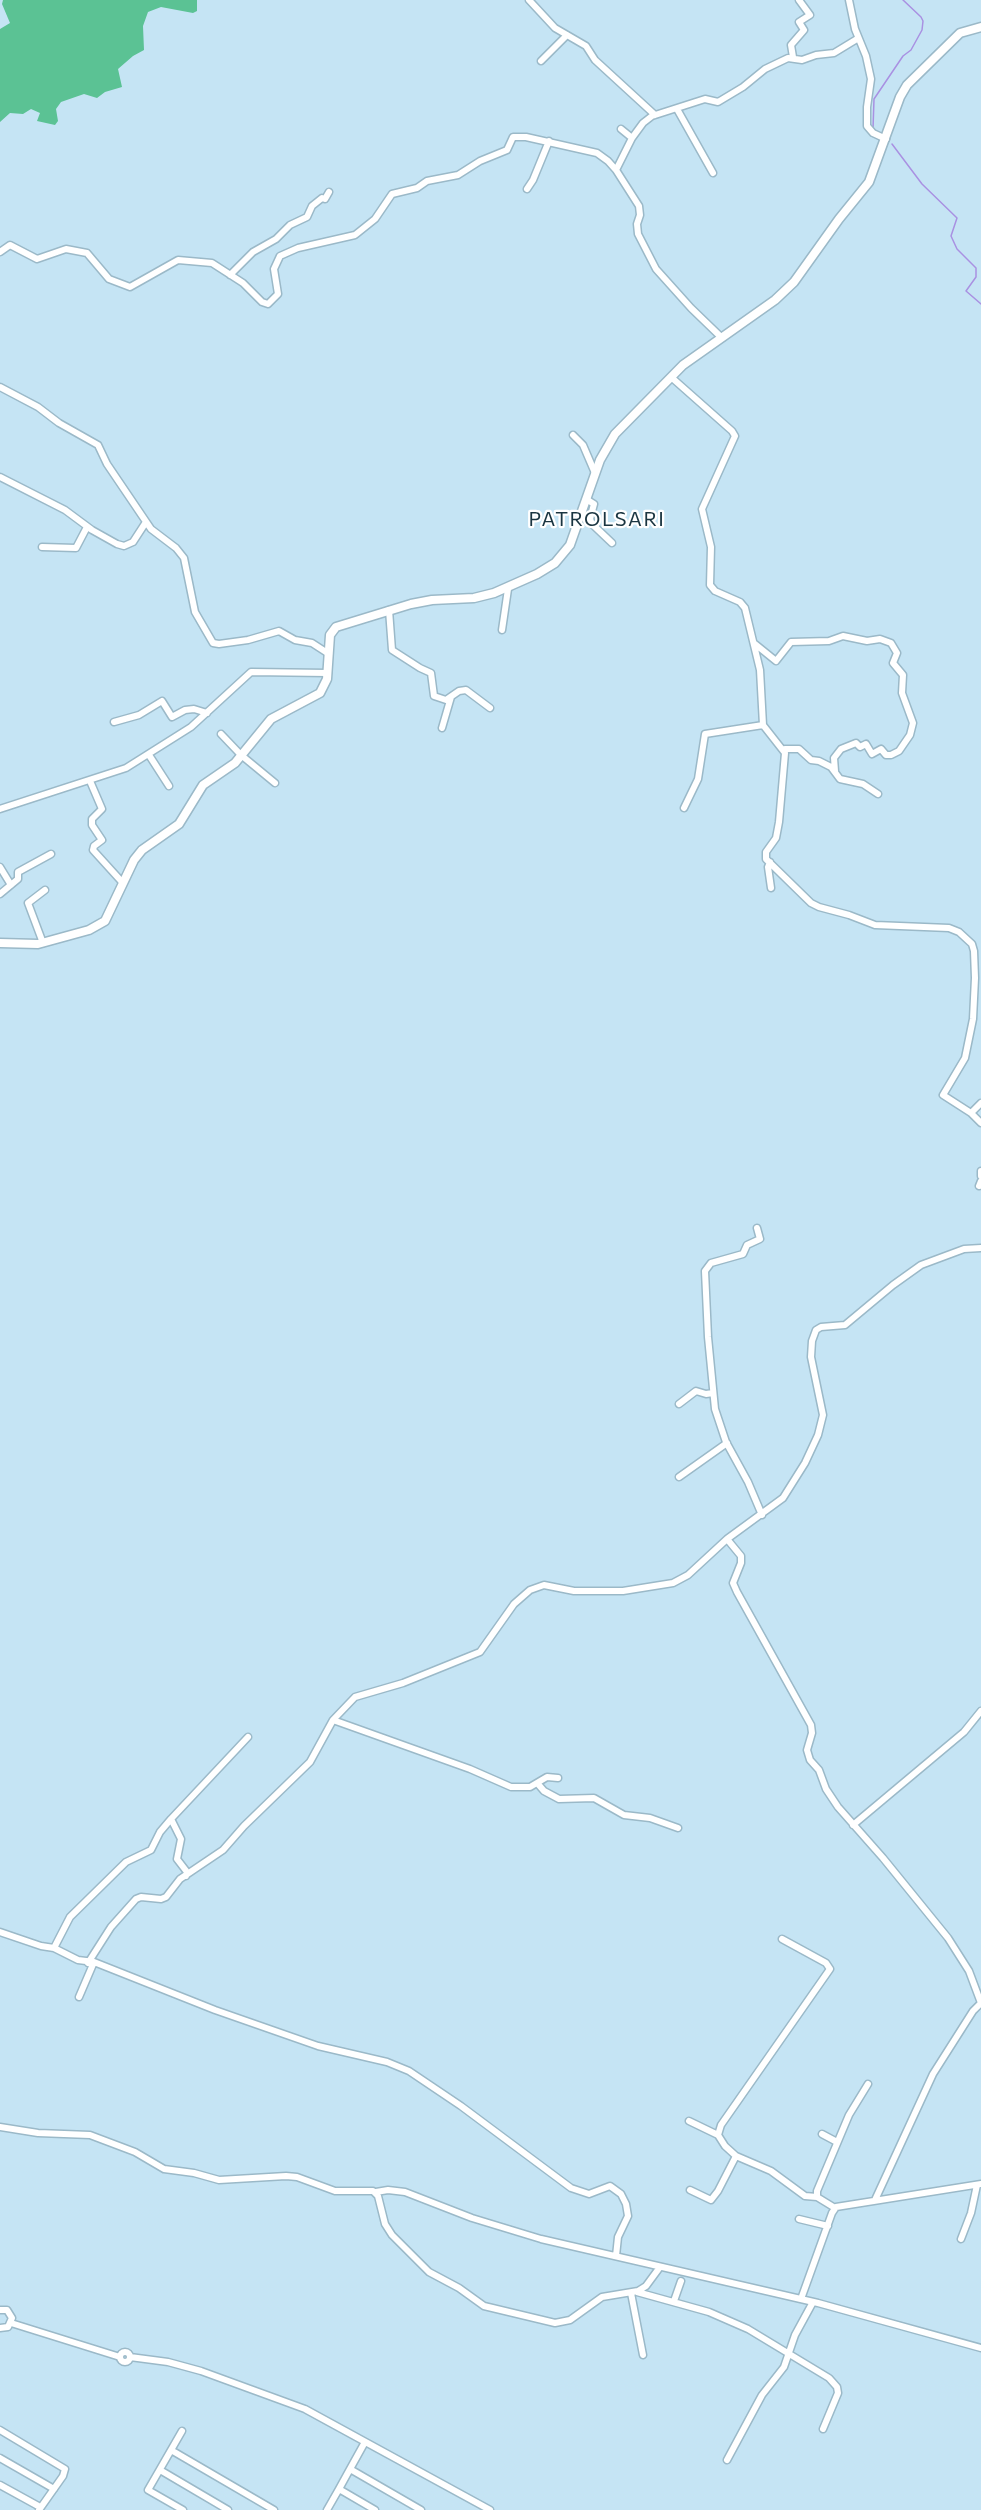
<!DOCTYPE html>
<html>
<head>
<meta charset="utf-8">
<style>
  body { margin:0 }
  canvas { display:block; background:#c5e4f4 }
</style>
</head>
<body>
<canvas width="981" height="2510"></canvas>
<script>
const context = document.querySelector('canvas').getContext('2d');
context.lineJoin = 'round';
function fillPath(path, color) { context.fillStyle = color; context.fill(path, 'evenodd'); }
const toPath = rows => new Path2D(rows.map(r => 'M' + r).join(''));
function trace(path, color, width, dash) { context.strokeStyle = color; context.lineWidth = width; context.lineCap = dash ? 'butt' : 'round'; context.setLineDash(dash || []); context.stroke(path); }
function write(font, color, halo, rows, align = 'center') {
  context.font = font + ' Commissioner,sans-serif'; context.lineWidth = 4.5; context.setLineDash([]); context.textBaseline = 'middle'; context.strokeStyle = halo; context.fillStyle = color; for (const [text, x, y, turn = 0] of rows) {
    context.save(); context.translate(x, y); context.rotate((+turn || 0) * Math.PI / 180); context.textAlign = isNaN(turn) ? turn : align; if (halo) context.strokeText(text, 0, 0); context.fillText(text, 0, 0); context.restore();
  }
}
const forest = toPath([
  [3,0,197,0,197,11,193,13,161,7,148,12,143,26,144,50,133,56,118,69,122,87,105,92,97,98,84,94,61,102,56,109,58,121,55,125,37,121,40,113,31,109,23,114,10,113,0,122,0,29,10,23,2,4]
]);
const stream = toPath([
  [873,129,874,99,903,56,911,50,922,30,923,21,921,17,903,0],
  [892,144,922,184,957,218,951,236,957,249,976,268,976,277,966,291,981,304]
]);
const street = toPath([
  [529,0,555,28,586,46,595,60,655,115],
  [849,0,855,29,866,56,871,79,867,107,867,126,873,133,886,139],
  [793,57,791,45,804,30,799,22,810,15,799,0],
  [541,61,567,35],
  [677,109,713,173],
  [621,129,632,138],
  [616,170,632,138,643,123,652,116,705,99,718,102,743,87,765,69,788,58,802,60,816,55,834,53,857,39],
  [527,189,533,180,549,141],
  [0,252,10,245,37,259,66,249,87,253,109,279,130,287,178,260,212,263,243,283,262,302,268,304,278,294,274,269,280,256,298,248,355,235,375,219,392,194,417,188,427,181,458,175,480,161,507,150,513,137,526,137,597,153,608,161,616,170,639,206,640,215,637,224,638,234,656,269,691,308,722,338],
  [230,275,253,252,276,239,290,225,307,217,312,206,322,198,325,199,329,192],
  [671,377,732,431,735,436,702,509,711,547,710,585,715,591,740,602,745,608,760,670,763,725,785,753,779,822,776,838,766,852,766,859,811,903,819,907,849,915,875,925,949,928,959,932,972,944,974,951,975,978,973,1019,965,1058,943,1095,971,1113,981,1103],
  [0,387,38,407,59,423,98,445,107,464,151,529,176,548,184,558,195,612,213,643,219,644,248,640,279,631,295,640,312,643,329,654],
  [573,435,583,445,595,473],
  [0,477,65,510,92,530,117,544,124,546,133,542,146,522],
  [586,499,594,504,590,519,592,524,612,543],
  [42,547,76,548,87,527],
  [389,610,392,650,420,668,431,673,434,696,446,700,459,691,466,690,490,708],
  [502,630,508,589],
  [755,644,776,661,791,642,829,641,843,636,867,641,880,639,891,643,897,653,893,663,903,675,902,693,913,723,910,735,899,751,891,755,886,755,881,749,872,754,866,744,860,747,856,743,841,749,834,758,835,771],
  [114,722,139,715,162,701,172,717,185,710,194,709,207,713],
  [442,728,451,697],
  [221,734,241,755,275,783],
  [785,749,799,749,811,760,819,761,831,767,840,779,863,784,878,794],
  [149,755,169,786],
  [90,781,102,809,92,819,92,825,102,840,94,846,93,850,122,882],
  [684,808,698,779,705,734,763,725],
  [0,809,126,768,191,727,251,672,328,673],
  [770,862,768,867,771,888],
  [0,867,11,885],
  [0,894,18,879,18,872,51,854],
  [43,943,28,903,45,890],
  [971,1113,981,1123],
  [981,1171,981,1176],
  [979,1186,981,1181],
  [757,1228,760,1239,747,1245,743,1254,711,1263,705,1271,708,1337,715,1409,726,1442,748,1482,762,1515],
  [679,1404,696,1391,706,1394,713,1393],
  [679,1477,727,1443],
  [333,1720,470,1769,511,1787,530,1787,547,1777,558,1778],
  [538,1784,544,1791,559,1799,594,1798,624,1815,650,1818,678,1828],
  [853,1825,964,1732,981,1711],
  [186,1876,187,1872,177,1859,181,1839,171,1819,248,1737],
  [0,1932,41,1946,54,1948,78,1960,94,1962,215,2010,318,2046,387,2062,409,2071,461,2106,571,2188,589,2194,610,2186,621,2194,626,2204,628,2216,618,2237,616,2256],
  [782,1939,826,1963,830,1969,721,2125,718,2135,725,2146,736,2156,771,2171,805,2196,817,2197],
  [54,1948,70,1917,126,1862,151,1850,160,1832,171,1819],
  [88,1963,111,1927,136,1899,141,1897,161,1899,166,1897,180,1879,223,1850,244,1826,310,1762,333,1720,355,1697,403,1683,480,1652,514,1604,530,1590,544,1585,574,1591,623,1591,673,1583,688,1575,727,1539],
  [79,1997,94,1962],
  [689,2121,718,2135],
  [0,2127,38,2133,90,2135,135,2152,164,2169,194,2173,219,2180,286,2176,297,2177,335,2191,373,2191,378,2196,385,2224,392,2235,429,2272,459,2288,484,2306,555,2323,570,2320,602,2297,638,2291,646,2286,660,2267],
  [822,2134,837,2142],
  [690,2190,711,2200,718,2191,736,2156],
  [376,2192,388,2190,405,2192,472,2218,541,2239,818,2303,981,2348],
  [875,2200,933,2074,973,2011,981,2003,969,1971,948,1938,883,1858,838,1807,826,1789,819,1770,810,1760,807,1750,812,1733,811,1725,737,1592,733,1583,741,1563,741,1556,727,1539,783,1498,805,1463,818,1435,823,1415,811,1357,812,1341,816,1330,821,1327,845,1325,893,1285,921,1265,964,1249,981,1248],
  [835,2208,817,2197,817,2191,849,2115,868,2084],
  [799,2219,828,2226],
  [961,2239,971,2213,977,2185],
  [637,2292,709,2312,748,2329,829,2378,837,2387,838,2393,823,2429],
  [631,2293,643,2355],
  [801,2299,832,2213,836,2207,981,2184],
  [674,2301,681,2281],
  [0,2310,7,2310,12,2318,8,2327,0,2328],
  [11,2323,120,2357],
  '120 2357a5 5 0 1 1 10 0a5 5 0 1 1-10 0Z',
  [130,2357,168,2362,201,2371,305,2409,490,2510],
  [0,2430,65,2469,63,2476,39,2510],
  [182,2431,148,2490,183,2510],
  [365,2442,350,2469,421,2510],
  [171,2450,274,2510],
  [0,2458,54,2489],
  [727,2460,762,2395,784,2367,795,2335,813,2302],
  [350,2469,339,2489,375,2510],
  [160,2470,228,2510],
  [0,2485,40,2507],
  [327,2510,339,2489]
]);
const secondary = toPath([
  [0,943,38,944,89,930,105,921,134,860,142,850,179,824,203,785,235,763,271,719,320,693,327,679,330,635,336,627,411,604,432,600,474,598,494,593,537,574,555,563,570,545,600,460,615,434,683,365,775,300,794,282,839,219,869,182,900,97,907,85,960,33,981,27]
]);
const quarterNames = [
  ["PATROLSARI",597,519]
];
fillPath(forest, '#5bc294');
trace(stream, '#a991e2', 1.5);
trace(street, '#9bb9c8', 9);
trace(secondary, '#9bb9c8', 11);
trace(street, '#fff', 6);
trace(secondary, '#fff', 8);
context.letterSpacing = '1.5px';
write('20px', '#1a3541', '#fff', quarterNames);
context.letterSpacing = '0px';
</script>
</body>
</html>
